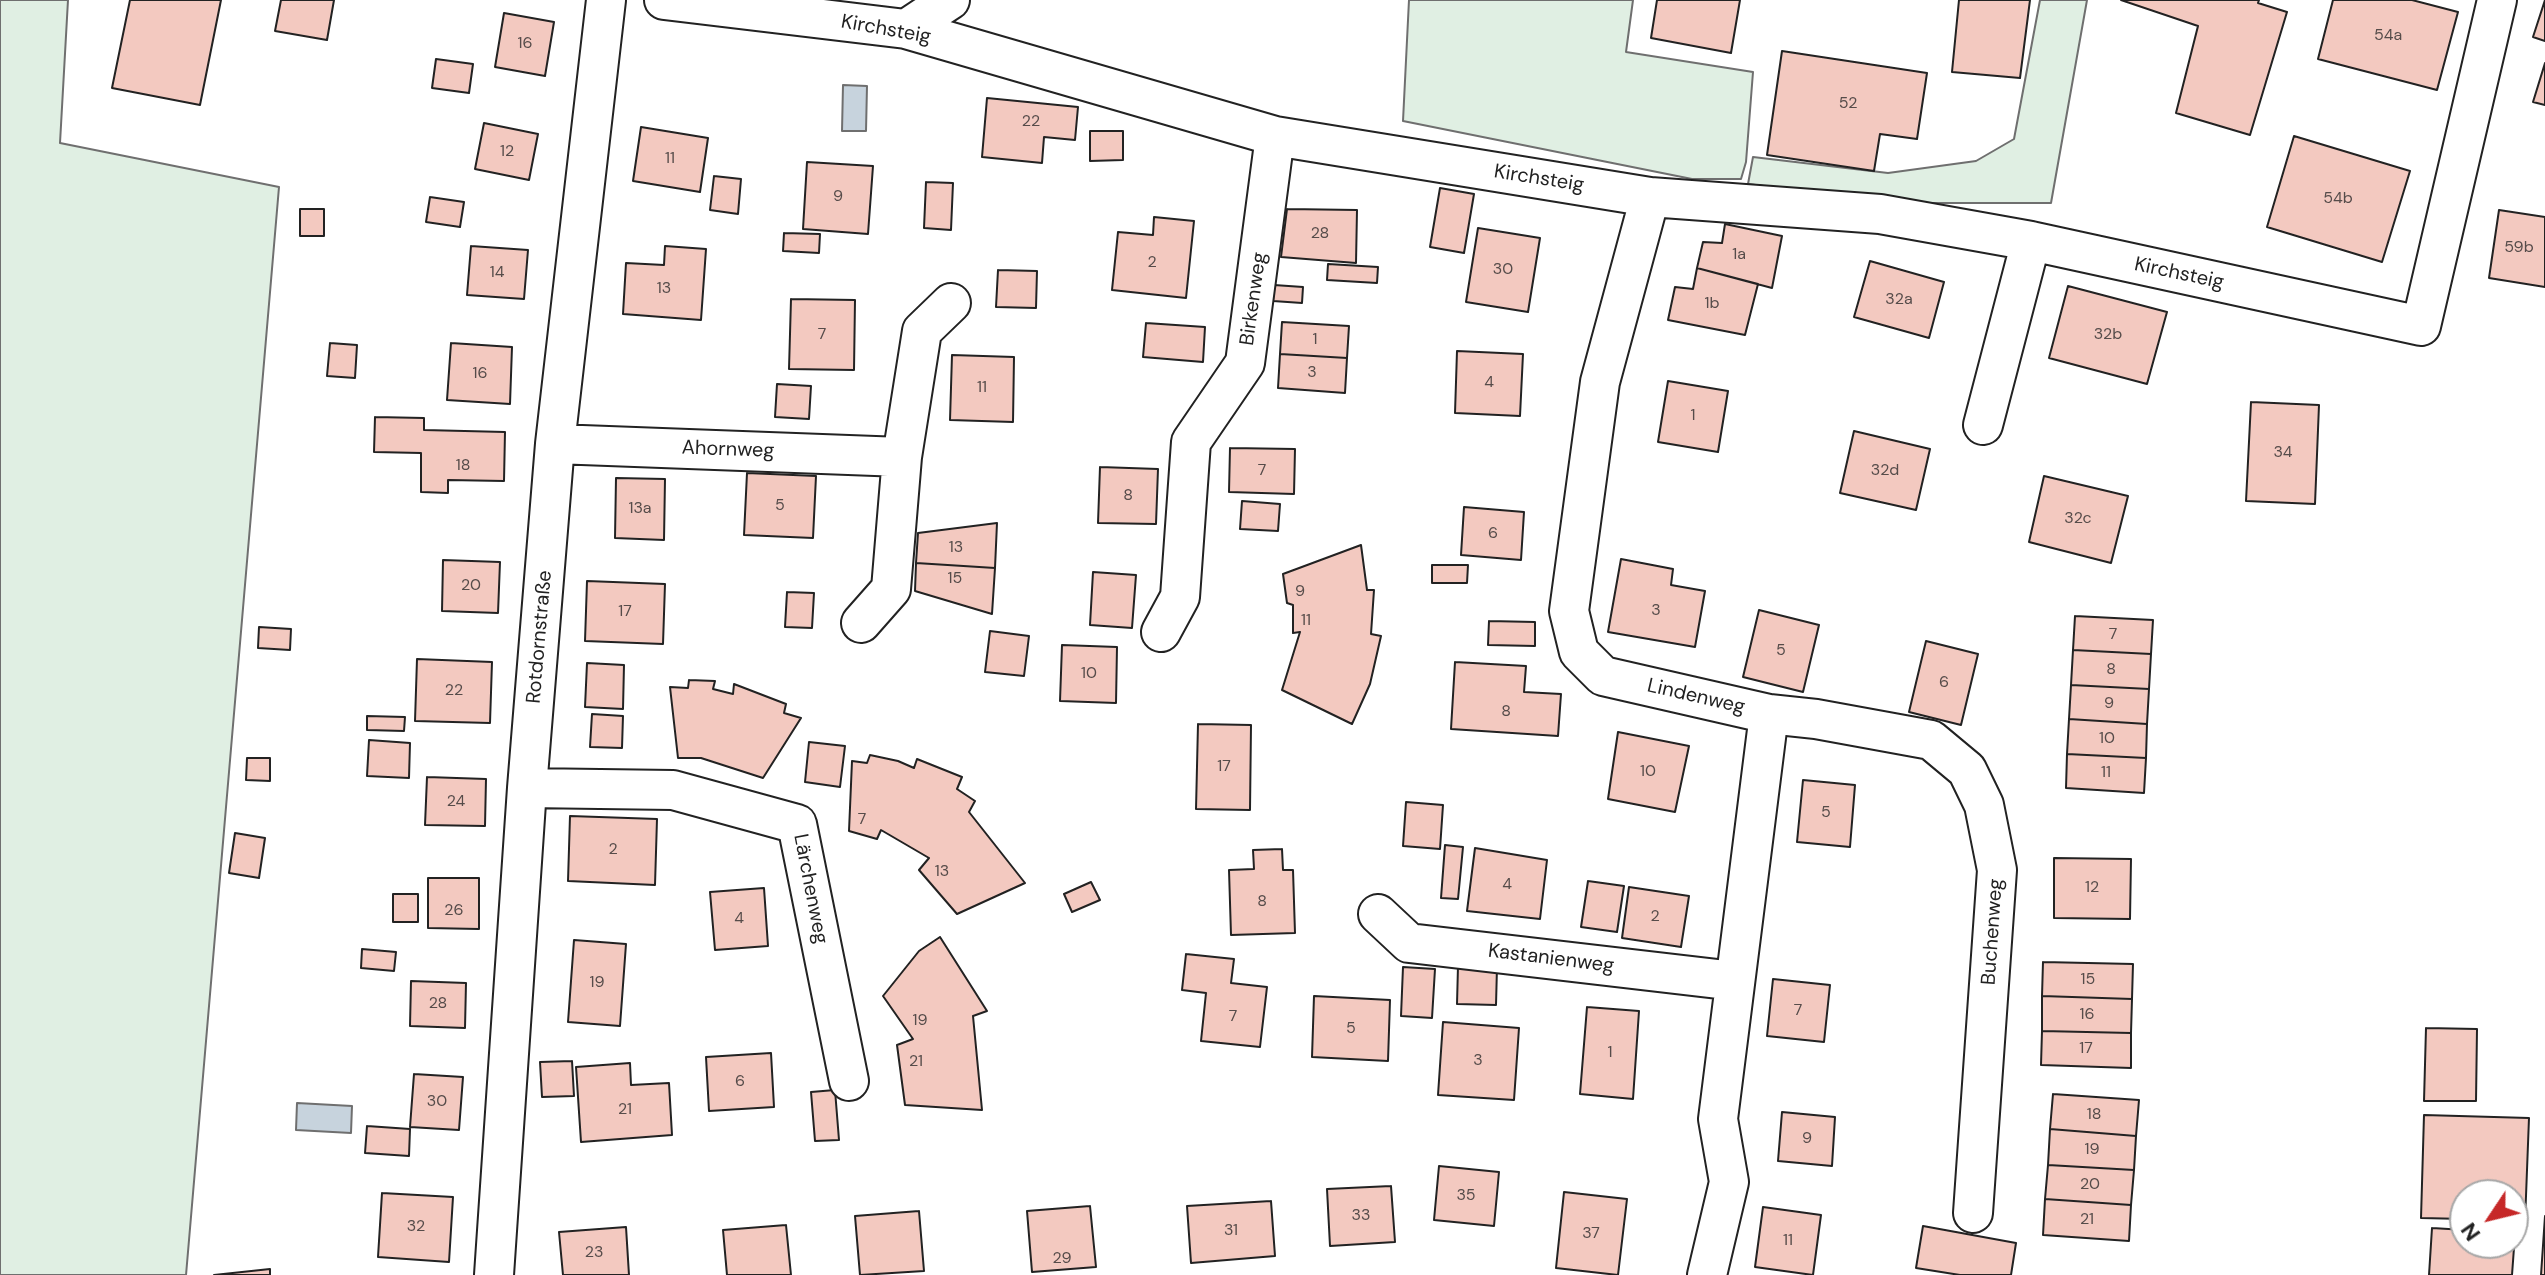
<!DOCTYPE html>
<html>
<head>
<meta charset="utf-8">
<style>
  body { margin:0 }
  #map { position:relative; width:2545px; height:1275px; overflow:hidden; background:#fff; font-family:"DM Sans",sans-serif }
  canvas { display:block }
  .north { position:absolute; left:2449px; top:1179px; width:80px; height:80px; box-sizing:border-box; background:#fff; border:2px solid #a7a7a7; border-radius:50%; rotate:235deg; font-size:22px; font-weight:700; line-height:32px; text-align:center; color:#222 }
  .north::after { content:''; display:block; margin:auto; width:28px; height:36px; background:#c62828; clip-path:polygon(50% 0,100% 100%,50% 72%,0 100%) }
</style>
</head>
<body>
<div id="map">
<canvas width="2545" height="1275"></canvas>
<div class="north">N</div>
</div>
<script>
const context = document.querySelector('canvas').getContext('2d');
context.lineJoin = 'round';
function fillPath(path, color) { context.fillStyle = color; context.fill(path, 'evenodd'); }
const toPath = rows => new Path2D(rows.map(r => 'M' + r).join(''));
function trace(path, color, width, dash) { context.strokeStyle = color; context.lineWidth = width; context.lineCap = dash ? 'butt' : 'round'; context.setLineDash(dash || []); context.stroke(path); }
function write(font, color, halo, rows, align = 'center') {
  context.font = font + ' "DM Sans",sans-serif'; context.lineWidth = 6; context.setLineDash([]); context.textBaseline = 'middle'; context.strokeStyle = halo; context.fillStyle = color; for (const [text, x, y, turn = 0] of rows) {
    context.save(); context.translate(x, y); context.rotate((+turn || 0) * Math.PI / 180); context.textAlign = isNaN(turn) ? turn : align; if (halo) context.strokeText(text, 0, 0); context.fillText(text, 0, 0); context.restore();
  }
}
const green = toPath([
  [0,0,68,0,60,143,279,187,186,1275,0,1275,0,0],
  [1409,0,1633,0,1626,52,1753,72,1746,162,1741,179,1692,179,1403,121,1409,0],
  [2040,0,2087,0,2051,203,1893,203,1748,184,1753,157,1888,173,1976,161,2014,139,2040,0]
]);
const water = toPath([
  [843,85,867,86,866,131,842,131,843,85],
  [297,1103,352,1106,351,1133,296,1130,297,1103]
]);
const building = toPath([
  [130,0,221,0,200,105,112,88,130,0],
  [281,0,334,0,327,40,275,31,281,0],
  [1657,0,1740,0,1731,53,1651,38,1657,0],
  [1959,0,2030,0,2020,78,1952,72,1959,0],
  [2121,0,2259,0,2258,3,2287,12,2250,135,2176,113,2198,26,2121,0],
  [2333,0,2412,0,2458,12,2437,90,2318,59,2333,0],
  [2545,0,2545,41,2533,37,2545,0],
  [504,13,554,22,545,76,495,67,504,13],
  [1782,51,1927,73,1917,139,1880,134,1874,171,1767,155,1782,51],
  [436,59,473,64,469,93,432,88,436,59],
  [2545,63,2545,105,2533,102,2545,63],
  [987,98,1078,107,1075,140,1044,137,1042,163,982,157,987,98],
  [484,123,538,134,529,180,475,169,484,123],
  [641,127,708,138,700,192,633,181,641,127],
  [1090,131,1123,131,1123,160,1090,161,1090,131],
  [2294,136,2410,171,2382,262,2267,227,2294,136],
  [807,162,873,166,868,234,803,229,807,162],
  [714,176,741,179,738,214,710,210,714,176],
  [926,182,953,183,951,230,924,228,926,182],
  [1440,188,1474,194,1464,253,1430,247,1440,188],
  [430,197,464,202,460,227,426,222,430,197],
  [300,209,324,209,324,236,300,236,300,209],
  [1287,209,1357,210,1356,263,1281,257,1287,209],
  [2499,210,2545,217,2545,287,2489,278,2499,210],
  [1154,217,1194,221,1186,298,1112,290,1118,232,1153,235,1154,217],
  [1725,224,1782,236,1772,288,1697,268,1703,242,1722,243,1725,224],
  [1478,228,1540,238,1528,312,1466,302,1478,228],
  [784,233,820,234,819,253,783,251,784,233],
  [471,246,528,250,524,299,467,295,471,246],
  [665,246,706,249,701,320,623,314,626,263,664,265,665,246],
  [1870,261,1944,282,1929,338,1854,317,1870,261],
  [1328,264,1378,267,1377,283,1327,280,1328,264],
  [1697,268,1758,284,1745,335,1668,320,1675,287,1693,289,1697,268],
  [998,270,1037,271,1036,308,996,307,998,270],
  [1274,285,1303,287,1302,303,1273,301,1274,285],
  [2068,286,2167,312,2147,384,2049,358,2068,286],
  [791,299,855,300,854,370,789,369,791,299],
  [1282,322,1349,326,1347,358,1280,354,1282,322],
  [1146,323,1205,327,1203,362,1143,357,1146,323],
  [330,343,357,345,355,378,327,376,330,343],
  [451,343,512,347,510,404,447,400,451,343],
  [1457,351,1523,354,1520,416,1455,413,1457,351],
  [1280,354,1347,358,1345,393,1278,388,1280,354],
  [952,355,1014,357,1013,422,950,420,952,355],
  [1668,381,1728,391,1718,452,1658,442,1668,381],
  [777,384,811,386,809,419,775,417,777,384],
  [2251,402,2319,405,2315,504,2246,501,2251,402],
  [375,417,424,418,424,430,505,432,504,481,448,480,448,493,421,492,421,453,374,452,375,417],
  [1854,431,1930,449,1916,510,1840,493,1854,431],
  [1230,448,1295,449,1294,494,1229,492,1230,448],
  [1100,467,1158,469,1156,524,1098,523,1100,467],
  [747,473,816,476,813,538,744,535,747,473],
  [2044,476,2128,496,2111,563,2029,542,2044,476],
  [616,478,665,479,664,540,615,538,616,478],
  [1242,501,1280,504,1278,531,1240,529,1242,501],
  [1464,507,1524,512,1521,560,1461,555,1464,507],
  [997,523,995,568,916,563,918,533,997,523],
  [1361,545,1367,590,1374,590,1371,634,1381,636,1370,684,1352,724,1282,690,1300,632,1293,633,1293,605,1287,603,1283,574,1361,545],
  [1621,559,1673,569,1671,585,1705,591,1695,647,1608,632,1621,559],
  [443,560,500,562,498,613,442,611,443,560],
  [916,563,995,568,992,614,915,591,916,563],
  [1432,565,1468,565,1467,583,1432,583,1432,565],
  [1093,572,1136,575,1132,628,1090,625,1093,572],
  [587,581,665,584,663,644,585,641,587,581],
  [787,592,814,593,812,628,785,627,787,592],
  [1759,610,1819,625,1803,692,1743,677,1759,610],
  [2075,616,2153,620,2151,654,2073,650,2075,616],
  [1489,621,1535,622,1535,646,1488,645,1489,621],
  [259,627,291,629,290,650,258,648,259,627],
  [990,631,1029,636,1024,676,985,672,990,631],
  [1926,641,1978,654,1961,725,1909,712,1926,641],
  [1062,645,1117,647,1116,703,1060,701,1062,645],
  [2073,650,2151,654,2149,689,2071,685,2073,650],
  [417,659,492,662,490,723,415,721,417,659],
  [1455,662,1526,666,1524,692,1561,694,1558,736,1451,729,1455,662],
  [587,663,624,665,623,709,585,707,587,663],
  [689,680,715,681,713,689,733,694,734,684,786,704,784,713,801,718,763,778,701,758,678,758,670,687,688,688,689,680],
  [2071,685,2149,689,2147,724,2069,719,2071,685],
  [592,714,623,716,622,748,590,747,592,714],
  [367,716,405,717,404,731,367,730,367,716],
  [2069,719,2147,724,2146,758,2067,754,2069,719],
  [1198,724,1251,725,1250,810,1196,809,1198,724],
  [1618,732,1689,746,1675,812,1608,799,1618,732],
  [369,740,410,743,409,778,367,776,369,740],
  [809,742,845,746,840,787,805,782,809,742],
  [2067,754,2146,758,2144,793,2066,788,2067,754],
  [870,755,898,761,914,768,917,759,962,777,957,789,975,801,969,812,1025,883,957,914,919,870,929,858,881,830,877,839,849,831,852,761,867,763,870,755],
  [247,758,270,758,270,781,246,780,247,758],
  [427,777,486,779,485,826,425,825,427,777],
  [1803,780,1855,785,1850,847,1797,842,1803,780],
  [1406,802,1443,805,1440,849,1403,846,1406,802],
  [570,816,657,819,655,885,568,881,570,816],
  [235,833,265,838,259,878,229,873,235,833],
  [1445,845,1463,847,1458,899,1441,898,1445,845],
  [1475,848,1547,860,1540,919,1467,911,1475,848],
  [1282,849,1283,870,1293,870,1295,933,1231,935,1229,870,1254,869,1253,850,1282,849],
  [2054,858,2131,859,2130,919,2054,918,2054,858],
  [428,878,479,878,479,929,428,928,428,878],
  [1588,881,1624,886,1617,932,1581,927,1588,881],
  [1091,882,1100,900,1072,912,1064,894,1091,882],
  [1629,887,1689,896,1681,947,1622,938,1629,887],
  [764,888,768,946,715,950,710,892,764,888],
  [393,894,418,894,418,922,393,922,393,894],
  [940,937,987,1011,973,1016,982,1110,905,1105,897,1045,913,1039,883,996,919,951,940,937],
  [574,940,626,944,620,1026,568,1022,574,940],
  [362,949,396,952,394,971,361,968,362,949],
  [1186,954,1234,959,1231,983,1267,987,1260,1047,1201,1041,1206,993,1182,990,1186,954],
  [2043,962,2133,964,2132,999,2042,996,2043,962],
  [1458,966,1497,967,1496,1005,1457,1004,1458,966],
  [1403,967,1435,969,1432,1018,1401,1016,1403,967],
  [1773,979,1830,985,1824,1042,1767,1036,1773,979],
  [411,981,466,983,465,1028,410,1026,411,981],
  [1314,996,1390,1000,1388,1061,1312,1057,1314,996],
  [2042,996,2132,999,2131,1033,2042,1031,2042,996],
  [1587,1007,1639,1011,1633,1099,1580,1094,1587,1007],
  [1443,1022,1519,1028,1514,1100,1438,1095,1443,1022],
  [2426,1028,2477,1029,2476,1101,2424,1101,2426,1028],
  [2042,1031,2131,1033,2131,1068,2041,1065,2042,1031],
  [771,1053,774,1107,709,1111,706,1057,771,1053],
  [572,1061,574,1096,542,1097,540,1062,572,1061],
  [630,1063,631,1085,669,1083,672,1135,581,1142,576,1067,630,1063],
  [414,1074,463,1077,459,1130,410,1127,414,1074],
  [835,1090,839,1140,815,1141,811,1092,835,1090],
  [2053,1094,2139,1100,2136,1136,2050,1129,2053,1094],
  [1782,1112,1835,1117,1832,1166,1778,1161,1782,1112],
  [2424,1115,2529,1118,2525,1222,2513,1221,2513,1195,2465,1195,2465,1219,2421,1218,2424,1115],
  [367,1126,410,1129,409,1156,365,1153,367,1126],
  [2050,1129,2136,1136,2134,1170,2048,1165,2050,1129],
  [2048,1165,2134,1170,2131,1205,2045,1199,2048,1165],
  [1439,1166,1499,1172,1494,1226,1434,1220,1439,1166],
  [1391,1186,1395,1242,1330,1246,1327,1189,1391,1186],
  [1564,1192,1627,1199,1618,1275,1556,1268,1564,1192],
  [382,1193,453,1197,449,1262,378,1257,382,1193],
  [2045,1199,2131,1205,2129,1241,2043,1235,2045,1199],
  [1271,1201,1275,1256,1191,1263,1187,1206,1271,1201],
  [1090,1206,1096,1267,1032,1272,1027,1211,1090,1206],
  [1763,1207,1821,1215,1813,1275,1755,1267,1763,1207],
  [919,1211,924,1271,860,1275,855,1216,919,1211],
  [2545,1216,2545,1275,2541,1275,2545,1216],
  [786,1225,791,1275,727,1275,723,1230,786,1225],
  [1923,1226,2016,1243,2011,1275,1960,1275,1916,1268,1923,1226],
  [626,1227,629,1275,563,1275,559,1232,626,1227],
  [2432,1228,2465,1230,2465,1243,2513,1243,2515,1234,2512,1275,2429,1275,2432,1228],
  [270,1269,270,1275,214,1275,270,1269]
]);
const minor = toPath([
  [664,0,906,29,1275,136,1650,197,1880,214,2031,241,2421,326,2497,0],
  [906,29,950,0],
  [1650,197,1600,382,1569,611,1579,652,1603,676,1769,714,1718,1119,1729,1182,1707,1275],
  [1983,425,2031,241],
  [555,444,902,457,891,589,861,623],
  [902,457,922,331,951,303],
  [1161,632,1180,597,1191,442,1245,363,1275,136],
  [1769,714,1816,719,1931,740,1967,770,1984,805,1997,870,1973,1213],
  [527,788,673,790,797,824,849,1081],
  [1378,914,1409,943,1735,981],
  [494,1275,527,788,555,444,606,0]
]);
const numberNames = [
  ["54a",2388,36],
  ["16",525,44],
  ["52",1848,104],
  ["22",1031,122],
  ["12",507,152],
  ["11",670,159],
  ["9",838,197],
  ["54b",2338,199],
  ["28",1320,234],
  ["59b",2519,248],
  ["1a",1739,255],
  ["2",1152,263],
  ["30",1503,270],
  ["14",497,273],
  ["13",664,289],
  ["32a",1899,300],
  ["1b",1712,304],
  ["7",822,335],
  ["32b",2108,335],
  ["1",1315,340],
  ["3",1312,373],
  ["16",480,374],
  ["4",1489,383],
  ["11",982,388],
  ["1",1693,416],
  ["34",2283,453],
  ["18",463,466],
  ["7",1262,471],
  ["32d",1885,471],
  ["8",1128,496],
  ["5",780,506],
  ["13a",640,509],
  ["32c",2078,519],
  ["6",1493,534],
  ["13",956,548],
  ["15",955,579],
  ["20",471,586],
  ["9",1300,592],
  ["3",1656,611],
  ["17",625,612],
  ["11",1306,621],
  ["7",2113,635],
  ["5",1781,651],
  ["8",2111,670],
  ["10",1089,674],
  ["6",1944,683],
  ["22",454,691],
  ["9",2109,704],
  ["8",1506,712],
  ["10",2107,739],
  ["17",1224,767],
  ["10",1648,772],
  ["11",2106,773],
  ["24",456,802],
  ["5",1826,813],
  ["7",862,820],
  ["2",613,850],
  ["13",942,872],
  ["4",1507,885],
  ["12",2092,888],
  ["8",1262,902],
  ["26",454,911],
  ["2",1655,917],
  ["4",739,919],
  ["15",2088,980],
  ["19",597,983],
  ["28",438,1004],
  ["7",1798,1011],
  ["16",2087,1015],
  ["7",1233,1017],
  ["19",920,1021],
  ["5",1351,1029],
  ["17",2086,1049],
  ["1",1610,1053],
  ["3",1478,1061],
  ["21",916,1062],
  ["6",740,1082],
  ["30",437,1102],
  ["21",625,1110],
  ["18",2094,1115],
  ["9",1807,1139],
  ["19",2092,1150],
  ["20",2090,1185],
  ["35",1466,1196],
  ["33",1361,1216],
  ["21",2087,1220],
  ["32",416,1227],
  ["31",1231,1231],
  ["37",1591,1234],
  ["11",1788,1241],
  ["23",594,1253],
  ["29",1062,1259]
];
const streetNames = [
  ["Kirchsteig",886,30,10],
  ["Kirchsteig",1539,179,9],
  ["Kirchsteig",2179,274,12],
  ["Birkenweg",1254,299,-82],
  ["Ahornweg",728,450,2],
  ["Rotdornstraße",540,637,-85],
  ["Lindenweg",1696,697,13],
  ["Lärchenweg",810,889,79],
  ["Buchenweg",1993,932,-86],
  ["Kastanienweg",1551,959,7]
];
fillPath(green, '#e0efe3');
trace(green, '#6f6f6f', 2);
fillPath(water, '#c7d3dd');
trace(water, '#6f6f6f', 2);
fillPath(building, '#f3c9c0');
trace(building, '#222', 2);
trace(minor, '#222', 42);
trace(minor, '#fff', 38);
write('16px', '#564c4a', null, numberNames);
write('20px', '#222', '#fff', streetNames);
</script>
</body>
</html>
